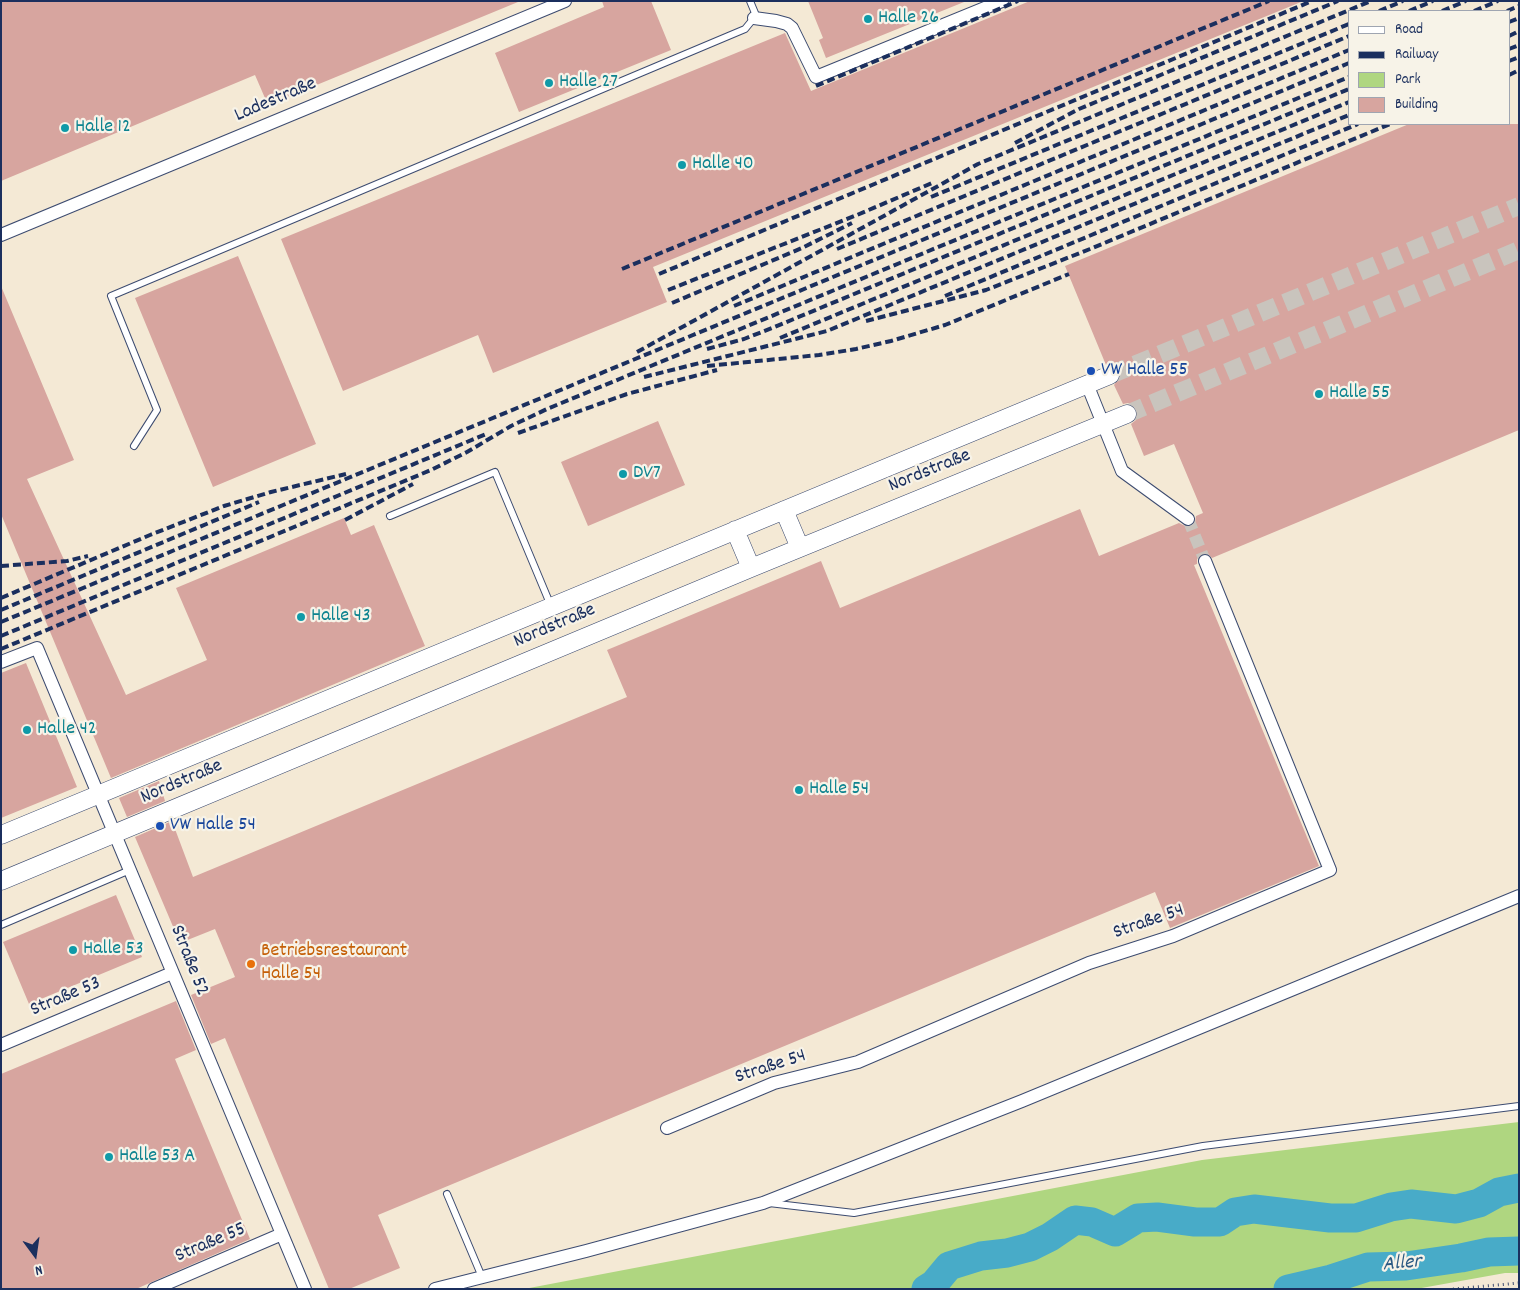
<!DOCTYPE html>
<html>
<head>
<meta charset="utf-8">
<style>
  body { margin:0 }
  #map { position:relative; width:1520px; height:1290px; overflow:hidden; background:#f4e9d5; font-family:Dekko,sans-serif }
  canvas { display:block }
  .frame { position:absolute; inset:0; border:2px solid #1b2f5e; pointer-events:none }
  .legend { position:absolute; left:1348px; top:10px; width:162px; height:115px; box-sizing:border-box; background:#f7f3e8; border:1px solid #9fa5b1; margin:0; padding:6px 9px; list-style:none; font-size:15px; color:#1b2f5e }
  .legend li { display:flex; align-items:center; gap:10px; height:25px }
  .legend b { width:25px; border:1px solid #9fa5b1 }
  .north { position:absolute; left:10px; top:1230px; width:50px; height:50px; -webkit-text-stroke:4px #f7f3e8; paint-order:stroke; rotate:166deg; font-size:14px; font-weight:700; line-height:20px; text-align:center; color:#1b2f5e }
  .north::after { content:''; display:block; margin:auto; width:18px; height:22px; background:#1b2f5e; clip-path:polygon(50% 0,100% 100%,50% 72%,0 100%) }
</style>
</head>
<body>
<div id="map">
<canvas width="1520" height="1290"></canvas>
<div class="frame"></div>
<ul class="legend">
<li><b style="height:6px;background:#fff"></b>Road</li>
<li><b style="height:6px;background:#1b2f5e"></b>Railway</li>
<li><b style="height:14px;background:#afd680"></b>Park</li>
<li><b style="height:14px;background:#d7a59f"></b>Building</li>
</ul>
<div class="north">N</div>
</div>
<script>
const context = document.querySelector('canvas').getContext('2d');
context.lineJoin = 'round';
function fillPath(path, color) { context.fillStyle = color; context.fill(path, 'evenodd'); }
const toPath = rows => new Path2D(rows.map(r => 'M' + r).join(''));
function trace(path, color, width, dash) { context.strokeStyle = color; context.lineWidth = width; context.lineCap = dash ? 'butt' : 'round'; context.setLineDash(dash || []); context.stroke(path); }
function write(font, color, halo, rows, align = 'center') {
  context.font = font + ' Dekko,sans-serif'; context.lineWidth = 4.5; context.setLineDash([]); context.textBaseline = 'middle'; context.strokeStyle = halo; context.fillStyle = color; for (const [text, x, y, turn = 0] of rows) {
    context.save(); context.translate(x, y); context.rotate((+turn || 0) * Math.PI / 180); context.textAlign = isNaN(turn) ? turn : align; if (halo) context.strokeText(text, 0, 0); context.fillText(text, 0, 0); context.restore();
  }
}
const green = toPath([
  [1519,1122,1519,1273,1505,1273,1416,1289,524,1289,1202,1160]
]);
const river = toPath([
  [926,1289,934,1284,949,1266,981,1256,1007,1253,1030,1247,1050,1237,1075,1220,1092,1222,1115,1232,1138,1218,1157,1217,1195,1222,1220,1222,1235,1212,1254,1209,1330,1218,1356,1218,1391,1207,1411,1204,1456,1209,1479,1203,1499,1192,1519,1188],
  [1288,1289,1331,1279,1368,1267,1406,1266,1461,1258,1489,1252,1519,1251]
]);
const building = toPath([
  [1,1,518,1,518,2,268,105,255,75,1,181],
  [602,1,651,1,671,50,519,112,495,53,604,7],
  [808,1,964,1,964,2,826,58,819,40,823,38],
  [1030,1,1301,2,653,267,667,302,493,373,478,335,343,391,281,239,785,33,811,91],
  [1409,124,1519,124,1519,430,1212,558,1207,553,1202,554,1197,559,1197,564,1194,565,1319,866,1170,928,1155,892,378,1215,400,1268,349,1289,329,1289,225,1038,211,1044,191,995,235,977,215,929,180,943,135,837,172,821,193,877,627,697,607,650,821,561,840,608,1080,509,1099,556,1179,523,1187,527,1192,526,1195,523,1196,516,1203,513,1174,444,1144,456,1131,424,1136,420,1137,410,1133,405,1128,403,1123,404,1114,385,1120,377,1120,370,1112,365,1106,365,1065,266],
  [238,256,316,444,213,487,135,298],
  [1,286,74,460,27,479,126,695,207,660,176,588,344,518,351,535,374,525,425,646,111,778,1,514],
  [658,421,685,485,588,526,561,462],
  [26,663,77,787,1,818,1,673],
  [159,781,165,801,127,817,119,798],
  [116,895,142,957,29,1004,3,942],
  [176,1001,196,1050,175,1059,250,1239,136,1289,1,1289,1,1074]
]);
const streetTunnel = toPath([
  [1188,519,1205,561]
]);
const secondaryTunnel = toPath([
  [1110,375,1519,206],
  [1127,414,1519,250]
]);
const path = toPath([
  [1453,1289,1519,1283]
]);
const lane = toPath([
  [134,446,157,410,111,296,745,29,754,18,755,13,750,1],
  [390,516,495,472,551,606],
  [1,925,130,870],
  [447,1194,482,1277],
  [769,1203,854,1213,1203,1146,1519,1106]
]);
const street = toPath([
  [754,18,776,21,787,24,792,28,816,77,1002,1],
  [1,235,565,1],
  [1087,384,1122,471,1188,519],
  [1,662,37,648,305,1289],
  [1,1045,172,973],
  [667,1128,774,1083,858,1062,1089,963,1173,936,1330,870,1205,561],
  [154,1289,282,1234],
  [435,1289,586,1251,763,1203,1022,1101,1519,896]
]);
const secondary = toPath([
  [784,510,800,548],
  [735,530,751,568],
  [1,835,1110,375],
  [1,881,751,568,1127,414]
]);
const rail = toPath([
  [1379,11,1403,1],
  [1409,11,1433,1],
  [1442,11,1466,1],
  [1474,11,1498,1],
  [1507,11,1519,6],
  [1509,22,1519,18],
  [1509,36,1519,31],
  [1509,49,1519,45],
  [1509,61,1519,57],
  [1509,75,1519,70],
  [816,86,1018,1],
  [1015,143,1079,109,1338,1],
  [931,197,1349,24],
  [837,249,1349,36],
  [622,269,1269,1],
  [659,274,1312,1],
  [668,290,857,215,932,183],
  [945,296,1358,124],
  [672,303,802,248,852,223],
  [734,306,1349,50],
  [866,321,986,290,1090,249,1390,124],
  [780,338,1349,102],
  [707,349,744,339,772,328,1349,89],
  [637,352,978,164,1371,1],
  [707,366,819,355,856,349,891,341,945,325,1069,274],
  [644,377,827,331,1349,115],
  [518,433,627,394,717,370],
  [345,520,413,484],
  [1,566,67,561,88,556],
  [1,598,150,535,224,506,271,492,346,474],
  [1,610,259,502],
  [1,622,1349,63],
  [1,636,486,434],
  [1,649,431,470,467,452,511,426,547,409,1349,77]
]);
const markers = [
  [868,19,5,"#0f9aa8"],
  [549,83,5,"#0f9aa8"],
  [65,128,5,"#0f9aa8"],
  [682,165,5,"#0f9aa8"],
  [1091,371,5,"#1a4fb4"],
  [1319,394,5,"#0f9aa8"],
  [623,474,5,"#0f9aa8"],
  [301,617,5,"#0f9aa8"],
  [27,730,5,"#0f9aa8"],
  [799,790,5,"#0f9aa8"],
  [160,826,5,"#1a4fb4"],
  [73,950,5,"#0f9aa8"],
  [251,964,5,"#e8710a"],
  [109,1157,5,"#0f9aa8"]
];
const cultureNames = [
  ["Halle 26",878,19],
  ["Halle 27",559,83],
  ["Halle 12",75,128],
  ["Halle 40",692,165],
  ["Halle 55",1329,394],
  ["DV7",633,474],
  ["Halle 43",311,617],
  ["Halle 42",37,730],
  ["Halle 54",809,790],
  ["Halle 53",83,950],
  ["Halle 53 A",119,1157]
];
const streetNames = [
  ["Ladestraße",276,101,-23],
  ["Nordstraße",930,472,-22],
  ["Nordstraße",555,627,-23],
  ["Nordstraße",182,783,-23],
  ["Straße 54",1149,923,-19],
  ["Straße 52",188,961,68],
  ["Straße 53",66,998,-23],
  ["Straße 54",771,1068,-18],
  ["Straße 55",211,1244,-23]
];
const transitNames = [
  ["VW Halle 55",1101,371],
  ["VW Halle 54",170,826]
];
const foodNames = [
  ["Betriebsrestaurant",261,952],
  ["Halle 54",261,975]
];
const waterNames = [
  ["Aller",1402,1265,-5]
];
fillPath(green, '#afd680');
trace(river, '#48abc8', 29);
fillPath(building, '#d7a59f');
trace(streetTunnel, '#c9c4bd', 12, [12, 6]);
trace(secondaryTunnel, '#c9c4bd', 18, [18, 9]);
trace(lane, '#3c4b70', 8);
trace(street, '#3c4b70', 14);
trace(secondary, '#3c4b70', 19);
trace(path, '#3c4b70', 3, [1, 4]);
trace(lane, '#fff', 6);
trace(street, '#fff', 12);
trace(secondary, '#fff', 18);
trace(rail, '#1b2f5e', 4, [8, 4]);
for (const [x, y, r, color] of markers) { const dot = new Path2D(); dot.arc(x, y, r, 0, 2 * Math.PI); context.fillStyle = color; context.fill(dot); trace(dot, '#f7f3e8', 2); }
write('20px', '#0d838f', '#f7f3e8', cultureNames, 'left');
write('20px', '#1b2f5e', '#f7f3e8', streetNames);
write('20px', '#164399', '#f7f3e8', transitNames, 'left');
write('20px', '#c56008', '#f7f3e8', foodNames, 'left');
write('italic 21px', '#2b5a83', '#f7f3e8', waterNames);
</script>
</body>
</html>
